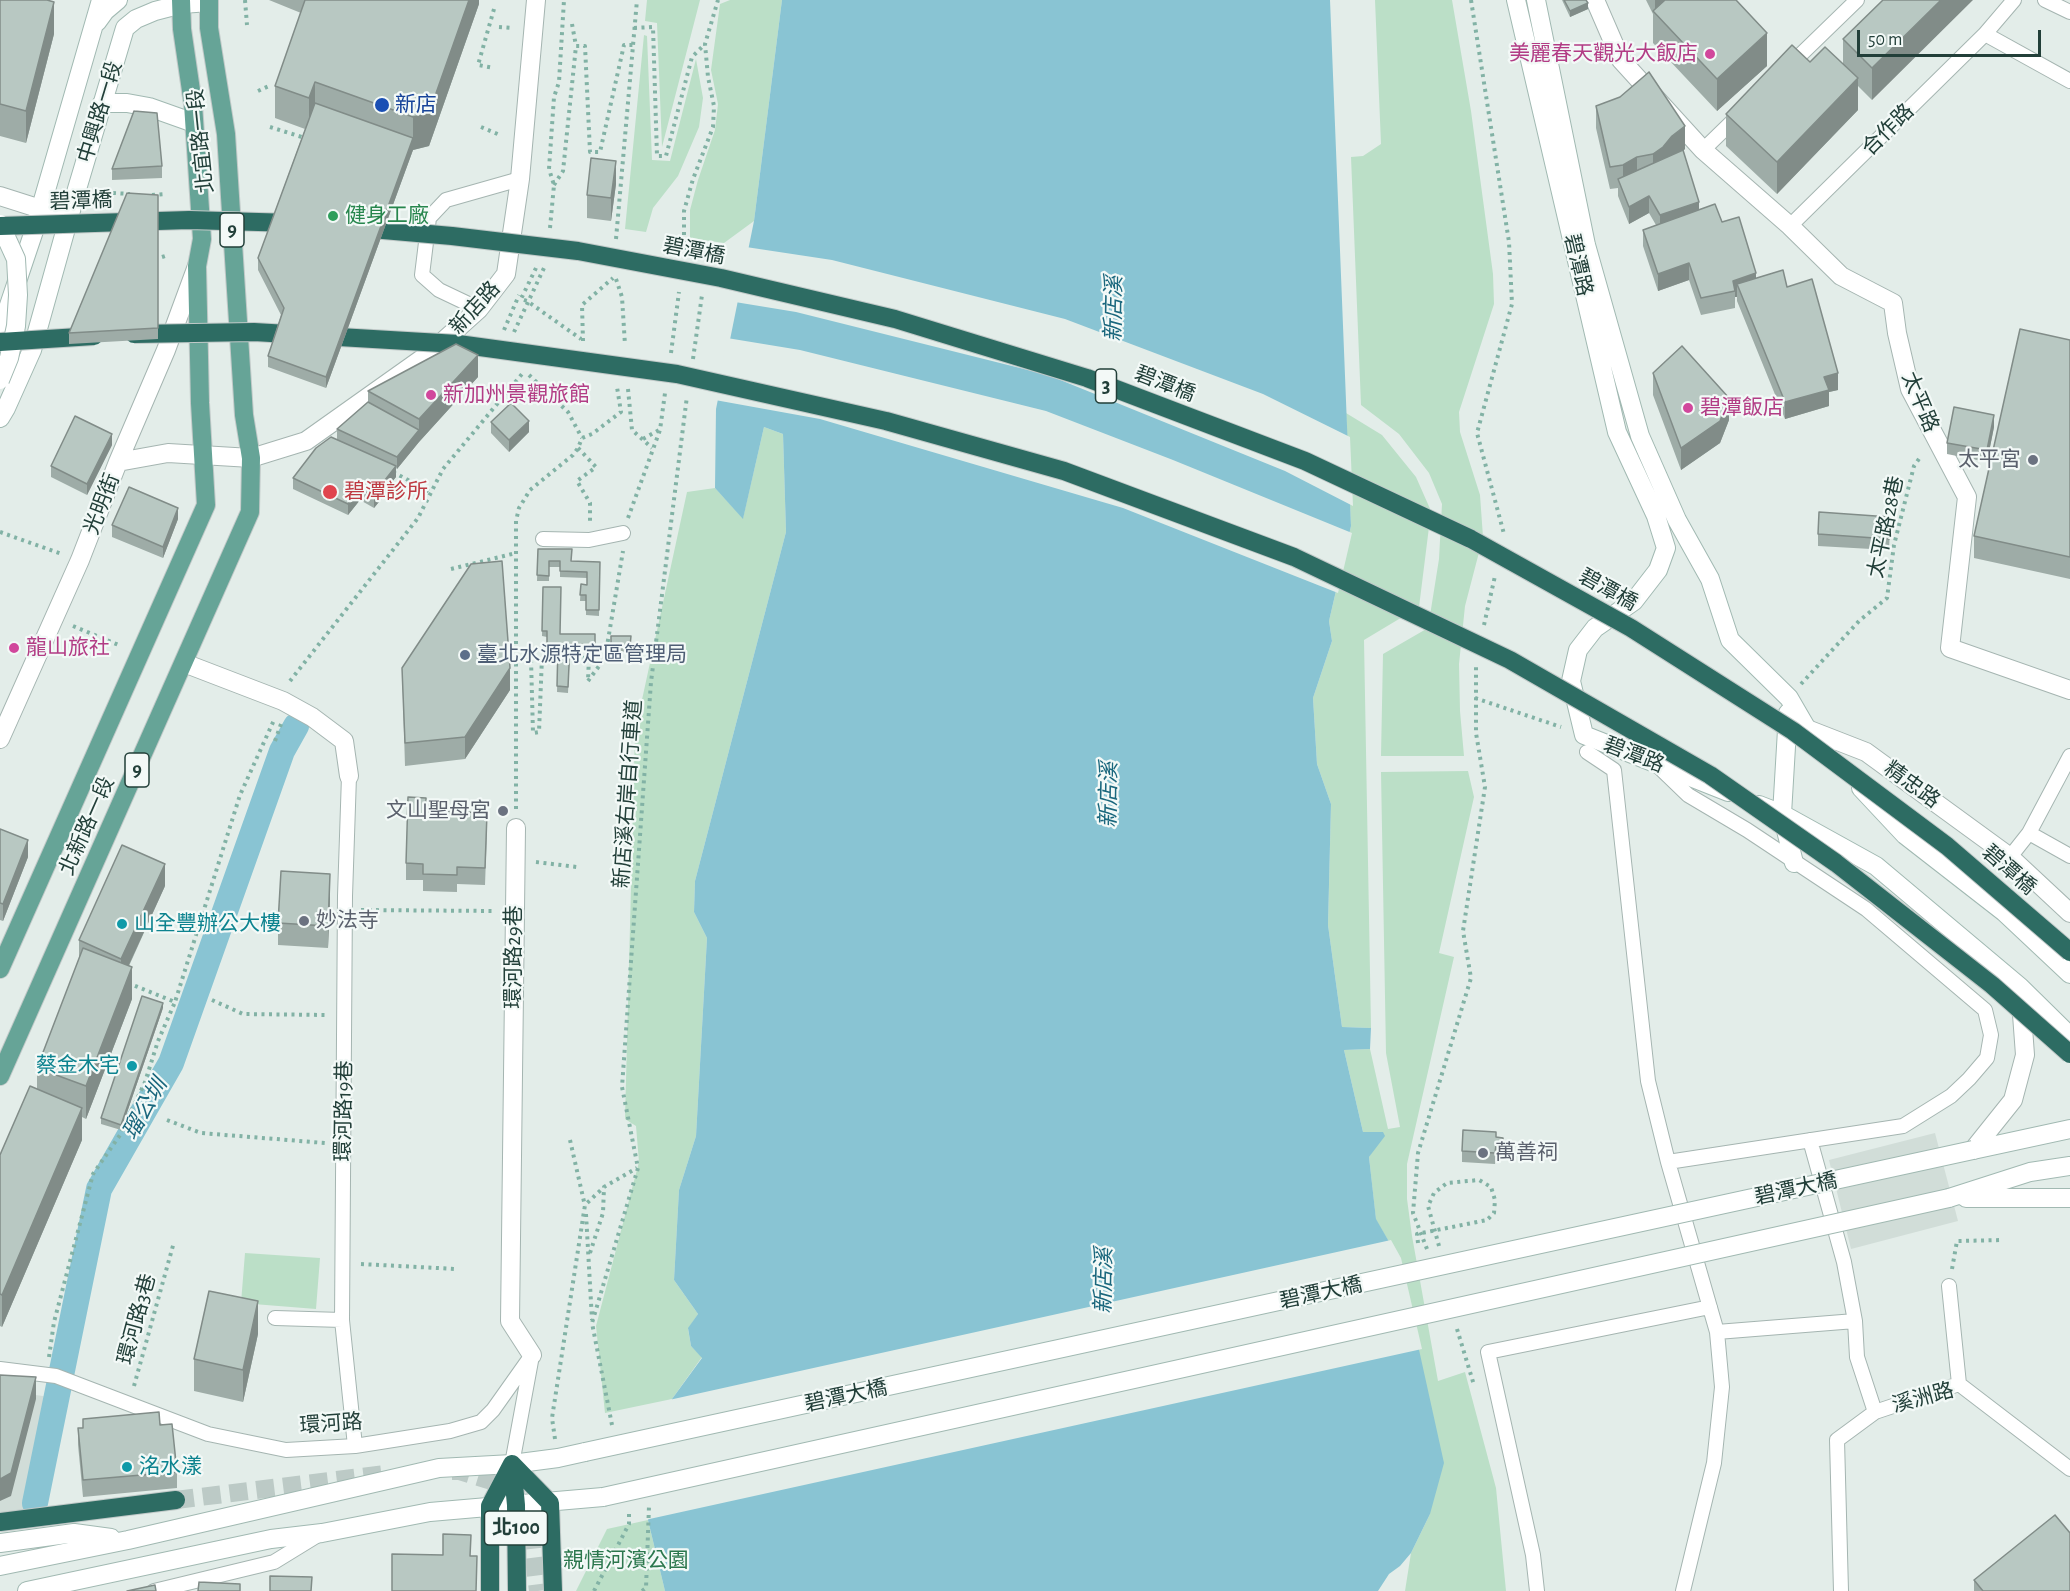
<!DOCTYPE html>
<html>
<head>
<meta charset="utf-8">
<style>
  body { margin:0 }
  #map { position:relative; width:2070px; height:1591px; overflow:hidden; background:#e3ede9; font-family:"Alegreya Sans",sans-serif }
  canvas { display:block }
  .scale { position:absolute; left:1857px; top:30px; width:184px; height:27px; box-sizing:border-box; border:3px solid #223f39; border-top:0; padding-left:8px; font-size:18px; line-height:21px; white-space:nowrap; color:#223f39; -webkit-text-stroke:4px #f3f9f7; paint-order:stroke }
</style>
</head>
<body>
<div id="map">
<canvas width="2070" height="1591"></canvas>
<div class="scale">50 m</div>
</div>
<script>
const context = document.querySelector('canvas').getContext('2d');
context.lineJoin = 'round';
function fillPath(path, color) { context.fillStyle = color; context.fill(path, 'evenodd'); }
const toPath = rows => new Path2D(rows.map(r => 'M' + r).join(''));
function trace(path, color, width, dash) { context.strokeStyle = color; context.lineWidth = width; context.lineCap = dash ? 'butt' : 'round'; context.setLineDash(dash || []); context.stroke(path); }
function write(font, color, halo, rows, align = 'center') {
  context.font = font + ' "Alegreya Sans","Noto Sans TC",sans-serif'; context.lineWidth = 4.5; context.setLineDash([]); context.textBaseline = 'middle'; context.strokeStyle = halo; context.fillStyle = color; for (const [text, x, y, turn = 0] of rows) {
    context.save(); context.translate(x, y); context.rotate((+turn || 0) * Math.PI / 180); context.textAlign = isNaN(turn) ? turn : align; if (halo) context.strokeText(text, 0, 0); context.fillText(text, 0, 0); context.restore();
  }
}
const built = toPath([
  [1935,1133,1958,1221,1851,1249,1829,1160],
  [0,1390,50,1397,30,1512,0,1514]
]);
const green = toPath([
  [647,0,700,0,662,147,657,23,645,21],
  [730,0,782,0,754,221,724,243,690,238,690,210,698,180,715,130,718,104,711,70,720,4],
  [1375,0,1452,0,1471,111,1493,274,1494,304,1459,412,1460,432,1480,495,1483,537,1465,606,1459,664,1460,711,1464,756,1381,756,1383,654,1428,628,1439,559,1442,504,1429,473,1399,434,1361,405,1351,157,1363,156,1381,144],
  [644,35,647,36,652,160,670,161,696,59,703,98,699,127,678,176,653,208,646,232,625,229],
  [1346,413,1382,435,1416,477,1431,511,1419,607,1364,640,1371,1028,1342,1027,1328,925,1331,804,1317,764,1313,698,1332,641,1329,621,1351,526],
  [764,427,783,434,786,532,695,881,694,912,707,938,696,1136,679,1190,674,1280,698,1314,688,1329,691,1346,702,1357,672,1399,605,1413,596,1326,639,1162,636,1126,625,1119,635,732,687,492,715,488,743,518],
  [1468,771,1474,797,1439,953,1454,957,1407,1164,1407,1199,1412,1236,1438,1381,1465,1372,1496,1488,1506,1591,1405,1591,1411,1553,1430,1514,1399,1259,1376,1220,1369,1157,1383,1132,1363,1132,1344,1050,1370,1049,1388,1129,1400,1127,1386,1053,1381,772],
  [245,1253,320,1258,316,1309,241,1303],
  [648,1520,665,1591,576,1591,607,1529]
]);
const water = toPath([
  [782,0,1330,0,1351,526,1329,621,1332,641,1313,698,1317,764,1331,804,1328,925,1342,1027,1371,1028,1370,1049,1344,1050,1363,1132,1383,1132,1385,1136,1369,1157,1376,1219,1399,1259,1444,1463,1430,1514,1411,1553,1400,1566,1389,1574,1378,1591,665,1591,648,1520,672,1399,702,1358,691,1346,688,1328,698,1314,674,1280,679,1190,696,1136,707,938,694,912,695,881,786,532,783,434,764,427,743,519,715,488,716,409,754,221]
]);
const pier = toPath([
  [746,247,832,260,1065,319,1263,394,1350,437,1353,506,1285,471,1048,375,796,312,735,302],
  [727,338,800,350,1046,411,1173,460,1352,533,1338,593,1123,508,820,419,715,400],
  [1391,1240,1401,1258,1422,1349,645,1520,669,1400]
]);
const canal = toPath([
  [35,1503,99,1189,171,1063,282,751,296,726]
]);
const highwayTunnel = toPath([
  [452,1471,459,1471,505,1485,524,1512,531,1535,538,1591],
  [176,1500,385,1474]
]);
const path = toPath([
  [245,0,247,25],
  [1471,0,1509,242,1512,304,1477,433,1504,534],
  [494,9,478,65,494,68],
  [572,24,576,46],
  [499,27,512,28],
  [634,28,653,27,657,156,666,156,692,57,705,44],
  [258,91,269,86],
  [270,127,305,138],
  [481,127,500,135],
  [554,185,563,171,576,46,585,46,590,152,600,152,624,45,633,45],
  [98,192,130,194],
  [152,195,166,194],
  [550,228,554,185,549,169,554,97,559,82,564,0],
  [616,239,637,0],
  [684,250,684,211,693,179,713,127,714,106,708,77,705,44,718,0],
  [162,257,168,255],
  [536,268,521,299,527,301,581,339],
  [616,279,622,297,625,345],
  [504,330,519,295],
  [514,332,544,268],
  [583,341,582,305,613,278],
  [671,353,679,292],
  [693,359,702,295],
  [529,375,568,412,582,438],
  [628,389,632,430,652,448],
  [643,439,659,430],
  [578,448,596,467,577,481,590,503,590,521],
  [393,472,432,493],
  [628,518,660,430,665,393],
  [0,532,62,554],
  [451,569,516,553],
  [1484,625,1495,576],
  [73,626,121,646],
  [517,660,531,659,533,733,539,732,542,657,589,658,588,680],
  [290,681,418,518,443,469,522,374],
  [588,681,605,658,623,551],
  [1801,684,1859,621,1887,598,1894,545,1914,466,1921,456],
  [1475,698,1561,727],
  [275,741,281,724],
  [516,809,516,521,519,508,530,490,573,455,578,448,582,438,592,434,621,412,617,387],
  [536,862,577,867],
  [361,910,495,911],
  [128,983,175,1002,240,795,274,720],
  [212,1000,243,1014,326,1015],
  [167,1120,201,1133,325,1143],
  [570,1140,585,1206],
  [586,1214,592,1320],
  [1439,1246,1428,1206,1434,1193,1447,1183,1479,1180,1491,1187,1495,1200,1494,1213,1487,1220],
  [1427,1249,1413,1213,1418,1153,1471,978,1463,931,1485,787,1476,733,1476,667],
  [590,1253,603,1213,604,1187,637,1168],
  [361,1264,456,1269],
  [1952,1269,1957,1241,2003,1240],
  [1457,1329,1474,1385],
  [49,1357,54,1322,93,1174,120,1135,145,1082,158,1041,175,1002],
  [134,1386,174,1242],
  [612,1425,592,1323,638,1168,622,1087,651,682,687,396],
  [555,1439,552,1418,585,1205,604,1187],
  [594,1591,629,1524,629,1512],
  [642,1591,646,1588,649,1506]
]);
const lane = toPath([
  [2045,0,2070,12],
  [1985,34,2070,81],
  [1790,65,1857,0],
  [1703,150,1738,116],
  [1790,226,1985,34,2014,0],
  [479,309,439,290,422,275,429,218,446,200,520,179],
  [543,539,589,540,623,533],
  [1587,752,1614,770,1648,1081,1668,1162],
  [1660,768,1688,795,1747,830,1866,909,1985,1010,1991,1035,1987,1058,1969,1079,1951,1096,1903,1126,1668,1162,1717,1332,1722,1387,1714,1463,1683,1591],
  [349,776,345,896,342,1320,355,1446],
  [2029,833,2070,856],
  [2010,857,2029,833,2070,756],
  [1810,1140,1844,1262,1855,1321],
  [1949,1286,1959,1384],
  [275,1318,342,1320],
  [1717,1332,1855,1321,1857,1357,1875,1412,1959,1384,2070,1469],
  [0,1369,56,1376,208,1434,286,1450,355,1446,450,1431,481,1422,493,1410,532,1355],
  [512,1464,531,1361],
  [154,1591,274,1562,318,1535],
  [1537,1591,1533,1555,1488,1352,1710,1307],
  [1841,1591,1837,1440,1875,1412]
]);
const street = toPath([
  [1595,0,1621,60,1703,150,1790,226,1841,276,1893,303,1897,333,1910,389,1967,497,1950,648,2070,690],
  [0,196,69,218],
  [118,462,168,453,251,458,306,441,430,353,479,309,506,274,520,179,536,0],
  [184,663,283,701,312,717,344,741,349,776],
  [1807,729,1866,752,2010,857,2070,913],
  [0,739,80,560,118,462,166,350,197,266],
  [516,828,510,1321,532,1355],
  [1973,1150,2013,1100,2025,1055,2021,1001]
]);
const secondary = toPath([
  [1516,0,1617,432,1656,516,1666,548,1658,570,1634,601,1595,628,1578,650,1571,681,1584,735,1728,792],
  [1536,0,1586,245,1640,436,1677,520,1710,579,1730,640,1789,698,1807,729,1826,750],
  [97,22,105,11,118,0],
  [102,103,127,103,149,107,194,123],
  [0,332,35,228,101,0],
  [0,418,6,408,32,350,77,189,125,28,136,19,155,11,182,4,209,2],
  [1788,713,1782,814,1794,863],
  [1861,788,1905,835,2004,912,2070,974],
  [1759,805,1782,814,1876,866,2020,987,2070,1036],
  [1973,1150,2070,1129],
  [1949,1198,2030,1172,2070,1166],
  [1966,1198,2070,1198],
  [0,1543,74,1533,111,1538],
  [0,1566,128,1540,439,1468,512,1464,558,1458,585,1452],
  [27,1591,271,1539,322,1533,430,1512,603,1497]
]);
const primary = toPath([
  [0,969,206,505,200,403,197,266,202,239,193,104,182,29,181,0],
  [0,1076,250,512,251,458,244,415,226,134,209,28,209,0]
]);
const highway = toPath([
  [512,1464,550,1503,553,1591],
  [512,1464,516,1505,517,1591],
  [0,1522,176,1500],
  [490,1591,490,1506,512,1464]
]);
const pathBridge = toPath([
  [1418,1243,1417,1234,1487,1220]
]);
const secondaryBridge = toPath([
  [0,224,16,259,18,295,16,326,9,358,0,380],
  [585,1452,1973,1150],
  [603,1497,1949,1198]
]);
const highwayBridge = toPath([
  [0,226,189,220,293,223],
  [360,228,452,236,578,251,721,278,895,319,1087,378,1305,461,1471,539,1631,628,1793,731,1947,846,2070,952],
  [134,334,254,332,458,344,677,374,886,421,1064,471,1294,557,1510,660,1710,775,1836,863,1992,985,2070,1054],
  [0,342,94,336]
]);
const wall = toPath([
  [0,0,54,34,26,143,0,136],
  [269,0,479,0,479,4,429,146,413,150,326,388,268,367,268,356,281,315,258,270,258,258,305,129,275,118,275,86,301,13],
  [1562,0,1586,0,1588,9,1570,17],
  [1646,0,1736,0,1767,66,1717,111,1653,43,1653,14],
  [1883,0,1872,100,1858,86,1858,110,1777,194,1726,146,1726,114,1843,64,1843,39],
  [1596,106,1685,149,1683,151,1699,209,1722,222,1756,278,1787,287,1838,390,1829,392,1829,406,1785,419,1737,301,1737,297,1735,297,1735,308,1701,315,1689,280,1658,291,1643,246,1643,230,1656,225,1649,213,1629,224,1618,196,1618,188,1610,189,1596,128],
  [162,166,162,178,112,180,112,169],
  [616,184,611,221,587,218,587,195],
  [158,195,158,339,69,344,69,333],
  [2070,340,2070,579,1974,558,1974,536],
  [1653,373,1729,420,1720,443,1681,470,1653,395],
  [478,377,419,442,397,469,396,468,396,477,387,488,387,492,374,508,360,500,348,515,293,489,293,478,337,440,337,429,368,402,368,391],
  [491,422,529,432,509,452,491,433],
  [1994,427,1987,462,1947,454,1947,443],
  [112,445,87,495,51,477,51,466],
  [178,519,163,558,112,537,112,525],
  [1890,528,1889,550,1818,546,1818,534],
  [538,549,572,561,600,562,599,616,586,615,586,601,580,601,581,584,587,585,587,578,560,577,560,567,549,567,549,581,537,581],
  [543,587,560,634,595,634,595,651,570,650,568,693,557,692,558,650,547,649,547,637,542,636],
  [611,636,631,636,630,652,611,651],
  [402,668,510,690,465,759,405,766],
  [426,802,444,811,487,830,485,885,457,884,457,892,423,891,423,880,406,880,406,863],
  [0,829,28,857,3,921,0,920],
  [165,886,129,966,132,999,86,1119,82,1117,82,1140,2,1327,0,1326,0,1155,37,1089,37,1068,79,959,79,940],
  [330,896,328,948,278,945,278,923],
  [163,1008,121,1130,101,1124,101,1118],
  [1496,1137,1503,1138,1503,1156,1496,1156,1495,1164,1462,1162,1462,1151],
  [258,1334,243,1402,194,1391,194,1359],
  [83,1419,160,1425,177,1472,177,1488,83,1497,78,1445,78,1428,83,1428],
  [1974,1580,2070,1591,1974,1591]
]);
const shadedWall = toPath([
  [469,0,479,0,479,4,429,146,413,150,326,388,326,377,413,138,413,117],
  [1655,0,1686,0,1655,13],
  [1941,0,1973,0,1872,100,1872,68],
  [54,2,54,34,26,143,26,111],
  [1588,3,1588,9,1570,17,1570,11],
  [1767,33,1767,66,1717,111,1717,79],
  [1858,78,1858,110,1777,194,1777,162],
  [315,82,315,114,309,130,309,98],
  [1685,126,1685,149,1672,159,1653,176,1653,154,1672,136],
  [1637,157,1637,179,1623,187,1623,165],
  [616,161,616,184,611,221,611,198],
  [1649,196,1649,213,1629,224,1629,207],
  [1699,202,1699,219,1660,232,1660,215],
  [1689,263,1689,280,1658,291,1658,274],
  [1756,273,1756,290,1737,284,1737,297,1735,297,1735,291,1733,281],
  [478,355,478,377,419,442,397,469,397,457,419,430,419,419],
  [1838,373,1838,390,1829,392,1829,406,1785,419,1785,402,1824,377],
  [1729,398,1729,420,1720,443,1681,470,1681,448],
  [1994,415,1994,427,1987,462,1987,450],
  [529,421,529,432,509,452,509,440],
  [112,434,112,445,87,495,87,484],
  [396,466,396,477,387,488,387,492,374,508,374,497,385,480],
  [360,489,360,500,348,515,348,504],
  [178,508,178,519,163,558,163,547],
  [510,668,510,690,465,759,465,737],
  [28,840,28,857,3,921,3,904],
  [165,864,165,886,121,982,121,959],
  [330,874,330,896,328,948,328,926],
  [132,967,132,999,86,1119,86,1086],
  [163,1003,163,1008,121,1130,121,1125],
  [82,1108,82,1140,2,1327,2,1295],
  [258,1301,258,1334,243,1402,243,1370],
  [36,1377,36,1399,11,1496,0,1501,0,1479]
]);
const building = toPath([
  [0,0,47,0,54,2,26,111,0,104,0,0],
  [305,0,469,0,429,113,413,117,315,82,309,98,275,86,305,0],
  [1564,0,1586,0,1588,3,1570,11,1564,0],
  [1665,0,1736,0,1767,33,1717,79,1653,11,1665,0],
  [1883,0,1941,0,1872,68,1843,39,1883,0],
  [1792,45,1810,62,1825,47,1858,78,1777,162,1726,114,1792,45],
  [1649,72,1685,126,1672,136,1663,147,1653,154,1637,157,1623,165,1610,167,1596,106,1620,97,1649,72],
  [315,103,413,138,326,377,268,356,284,308,258,258,315,103],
  [134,111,157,113,162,166,112,169,134,111],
  [1683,150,1699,202,1660,215,1649,196,1629,207,1618,179,1683,150],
  [591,158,616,161,611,198,587,195,591,158],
  [127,193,158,195,158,328,69,333,127,193],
  [1715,204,1722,222,1739,217,1756,273,1733,281,1735,291,1701,298,1689,263,1658,274,1643,230,1715,204],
  [1783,270,1787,287,1812,279,1838,373,1824,377,1829,390,1785,402,1737,284,1783,270],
  [2020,329,2070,340,2070,557,1974,536,2020,329],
  [456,344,478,355,419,419,368,391,456,344],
  [1682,346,1729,398,1720,421,1681,448,1653,373,1682,346],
  [368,402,419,430,397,457,337,429,368,402],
  [511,403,529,421,509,440,491,422,511,403],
  [1954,407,1994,415,1987,450,1947,443,1954,407],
  [75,416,112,434,87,484,51,466,75,416],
  [331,437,396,466,385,480,387,481,374,497,360,489,348,504,293,478,316,448,331,437],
  [129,487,178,508,163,547,112,525,129,487],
  [1819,512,1890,517,1889,539,1818,534,1819,512],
  [538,549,572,549,571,561,600,562,599,610,586,610,586,595,580,595,581,584,587,585,587,572,560,571,560,561,549,561,549,576,537,575,538,549],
  [502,561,510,668,465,737,405,743,402,668,471,564,502,561],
  [543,587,561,587,560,634,595,634,595,645,570,644,568,687,557,686,558,644,547,644,547,631,542,631,543,587],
  [611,636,631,636,630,646,611,645,611,636],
  [408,797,426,798,426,802,445,803,444,811,487,813,485,868,457,867,457,875,423,874,423,864,406,863,408,797],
  [0,829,28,840,3,904,0,903,0,829],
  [122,845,165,864,121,959,79,940,122,845],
  [281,871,330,874,328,926,278,923,281,871],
  [83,948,132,967,86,1086,37,1068,83,948],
  [142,996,163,1003,121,1125,101,1118,142,996],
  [30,1086,82,1108,2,1295,0,1294,0,1155,30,1086],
  [1463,1130,1496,1132,1496,1137,1503,1138,1503,1145,1496,1145,1495,1153,1462,1151,1463,1130],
  [209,1291,258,1301,243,1370,194,1359,209,1291],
  [0,1375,36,1377,11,1473,0,1479,0,1375],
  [159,1412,160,1425,172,1424,177,1472,83,1480,78,1428,83,1428,83,1419,159,1412],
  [2055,1515,2070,1533,2070,1591,1983,1591,1974,1580,2055,1515],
  [443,1534,471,1535,470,1556,477,1556,476,1591,392,1591,392,1554,443,1555,443,1534],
  [270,1576,312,1577,311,1591,270,1591,270,1576],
  [199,1582,240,1584,240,1591,198,1591,199,1582],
  [155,1585,156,1591,127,1591,155,1585]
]);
const markers = [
  [1710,54,6,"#d1479c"],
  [382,105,8,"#1a4fb4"],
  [333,216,6,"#2e9e5b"],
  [431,395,6,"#d1479c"],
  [1688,408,6,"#d1479c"],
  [2033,460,6,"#6b7280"],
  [330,492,8,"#e0444e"],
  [14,648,6,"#d1479c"],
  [465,655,6,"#5c6f8a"],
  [503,811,6,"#6b7280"],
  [304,921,6,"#6b7280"],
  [122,924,6,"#0f9aa8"],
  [132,1066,6,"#0f9aa8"],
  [1483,1153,6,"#6b7280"],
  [127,1467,6,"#0f9aa8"]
];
const shields = [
  [232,230,24],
  [1106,386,21],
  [137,770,24],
  [516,1528,63]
];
const shieldNames = [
  ["9",232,230],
  ["3",1106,386],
  ["9",137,770],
  ["北100",516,1528]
];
const hotelNames = [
  ["美麗春天觀光大飯店",1698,54,"right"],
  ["新加州景觀旅館",443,395],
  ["碧潭飯店",1700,408],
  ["龍山旅社",26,648]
];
const transitNames = [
  ["新店",395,105]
];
const streetNames = [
  ["中興路一段",100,112,-73],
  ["合作路",1888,130,-45],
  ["北宜路一段",201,141,-96],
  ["碧潭橋",81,201,-2],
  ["碧潭橋",694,251,11],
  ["碧潭路",1578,265,77],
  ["新店路",475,308,-48],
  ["碧潭橋",1165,384,21],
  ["太平路",1920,402,67],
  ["光明街",102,504,-69],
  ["太平路28巷",1886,527,-78],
  ["碧潭橋",1608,590,29],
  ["碧潭路",1634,755,21],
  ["精忠路",1912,785,36],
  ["新店溪右岸自行車道",628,794,-86],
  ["北新路一段",87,826,-66],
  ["碧潭橋",2009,870,41],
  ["環河路29巷",514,957,-90],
  ["環河路19巷",344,1111,-89],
  ["碧潭大橋",1796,1189,-12],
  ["碧潭大橋",1321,1293,-12],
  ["環河路3巷",137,1319,-75],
  ["碧潭大橋",846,1396,-12],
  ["溪洲路",1923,1398,-15],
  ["環河路",331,1424,-4]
];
const leisureNames = [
  ["健身工廠",345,216]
];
const worshipNames = [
  ["太平宮",2021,460],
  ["文山聖母宮",491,811],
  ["妙法寺",316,921,"left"],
  ["萬善祠",1495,1153,"left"]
];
const healthNames = [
  ["碧潭診所",344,492]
];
const serviceNames = [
  ["臺北水源特定區管理局",477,655]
];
const cultureNames = [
  ["山全豐辦公大樓",134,924],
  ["蔡金木宅",120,1066,"right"],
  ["洺水漾",139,1467]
];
const parkNames = [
  ["親情河濱公園",626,1561]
];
const waterNames = [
  ["新店溪",1114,309,-89],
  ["新店溪",1109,795,-89],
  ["瑠公圳",145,1109,-60],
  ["新店溪",1104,1281,-89]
];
fillPath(built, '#d1ddd8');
fillPath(green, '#bbdfc7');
fillPath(water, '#89c4d3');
fillPath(pier, '#e3ede9');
trace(canal, '#89c4d3', 26);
trace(highwayTunnel, '#bccac6', 18, [18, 9]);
trace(lane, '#a5b5b1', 16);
trace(street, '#a5b5b1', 20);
trace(secondary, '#a1b9b2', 20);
trace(primary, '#c1c9c8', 20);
trace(highway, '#c1c9c8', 20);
trace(path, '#82b2a5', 4, [3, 4.5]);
trace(lane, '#fff', 14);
trace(street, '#fff', 18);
trace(secondary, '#fff', 18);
trace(primary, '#66a497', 18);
trace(highway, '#2d6c63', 18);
trace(secondaryBridge, '#a1b9b2', 20, []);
trace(highwayBridge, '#c1c9c8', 20, []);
trace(pathBridge, '#82b2a5', 4, [3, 4.5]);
trace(secondaryBridge, '#fff', 18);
trace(highwayBridge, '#2d6c63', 18);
fillPath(wall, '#9eaca7');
fillPath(shadedWall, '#818c88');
fillPath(building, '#b8c8c2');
trace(building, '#818c88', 1.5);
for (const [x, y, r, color] of markers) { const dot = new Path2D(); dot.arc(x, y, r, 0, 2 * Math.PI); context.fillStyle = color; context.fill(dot); trace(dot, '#f3f9f7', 2); }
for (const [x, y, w] of shields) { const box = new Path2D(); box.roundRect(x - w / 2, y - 17, w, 34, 4.5); context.fillStyle = '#f3f9f7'; context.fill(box); trace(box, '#223f39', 1.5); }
write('bold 20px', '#223f39', null, shieldNames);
write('21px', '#b23c85', '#f3f9f7', hotelNames, 'left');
write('21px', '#164399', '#f3f9f7', transitNames, 'left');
write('21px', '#223f39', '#f3f9f7', streetNames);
write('21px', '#27864d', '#f3f9f7', leisureNames, 'left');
write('21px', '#5b616d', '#f3f9f7', worshipNames, 'right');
write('21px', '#be3a42', '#f3f9f7', healthNames, 'left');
write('21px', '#4e5e75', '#f3f9f7', serviceNames, 'left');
write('21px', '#0d838f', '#f3f9f7', cultureNames, 'left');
write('21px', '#2b774d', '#f3f9f7', parkNames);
write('italic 22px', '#1a677d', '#f3f9f7', waterNames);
</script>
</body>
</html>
